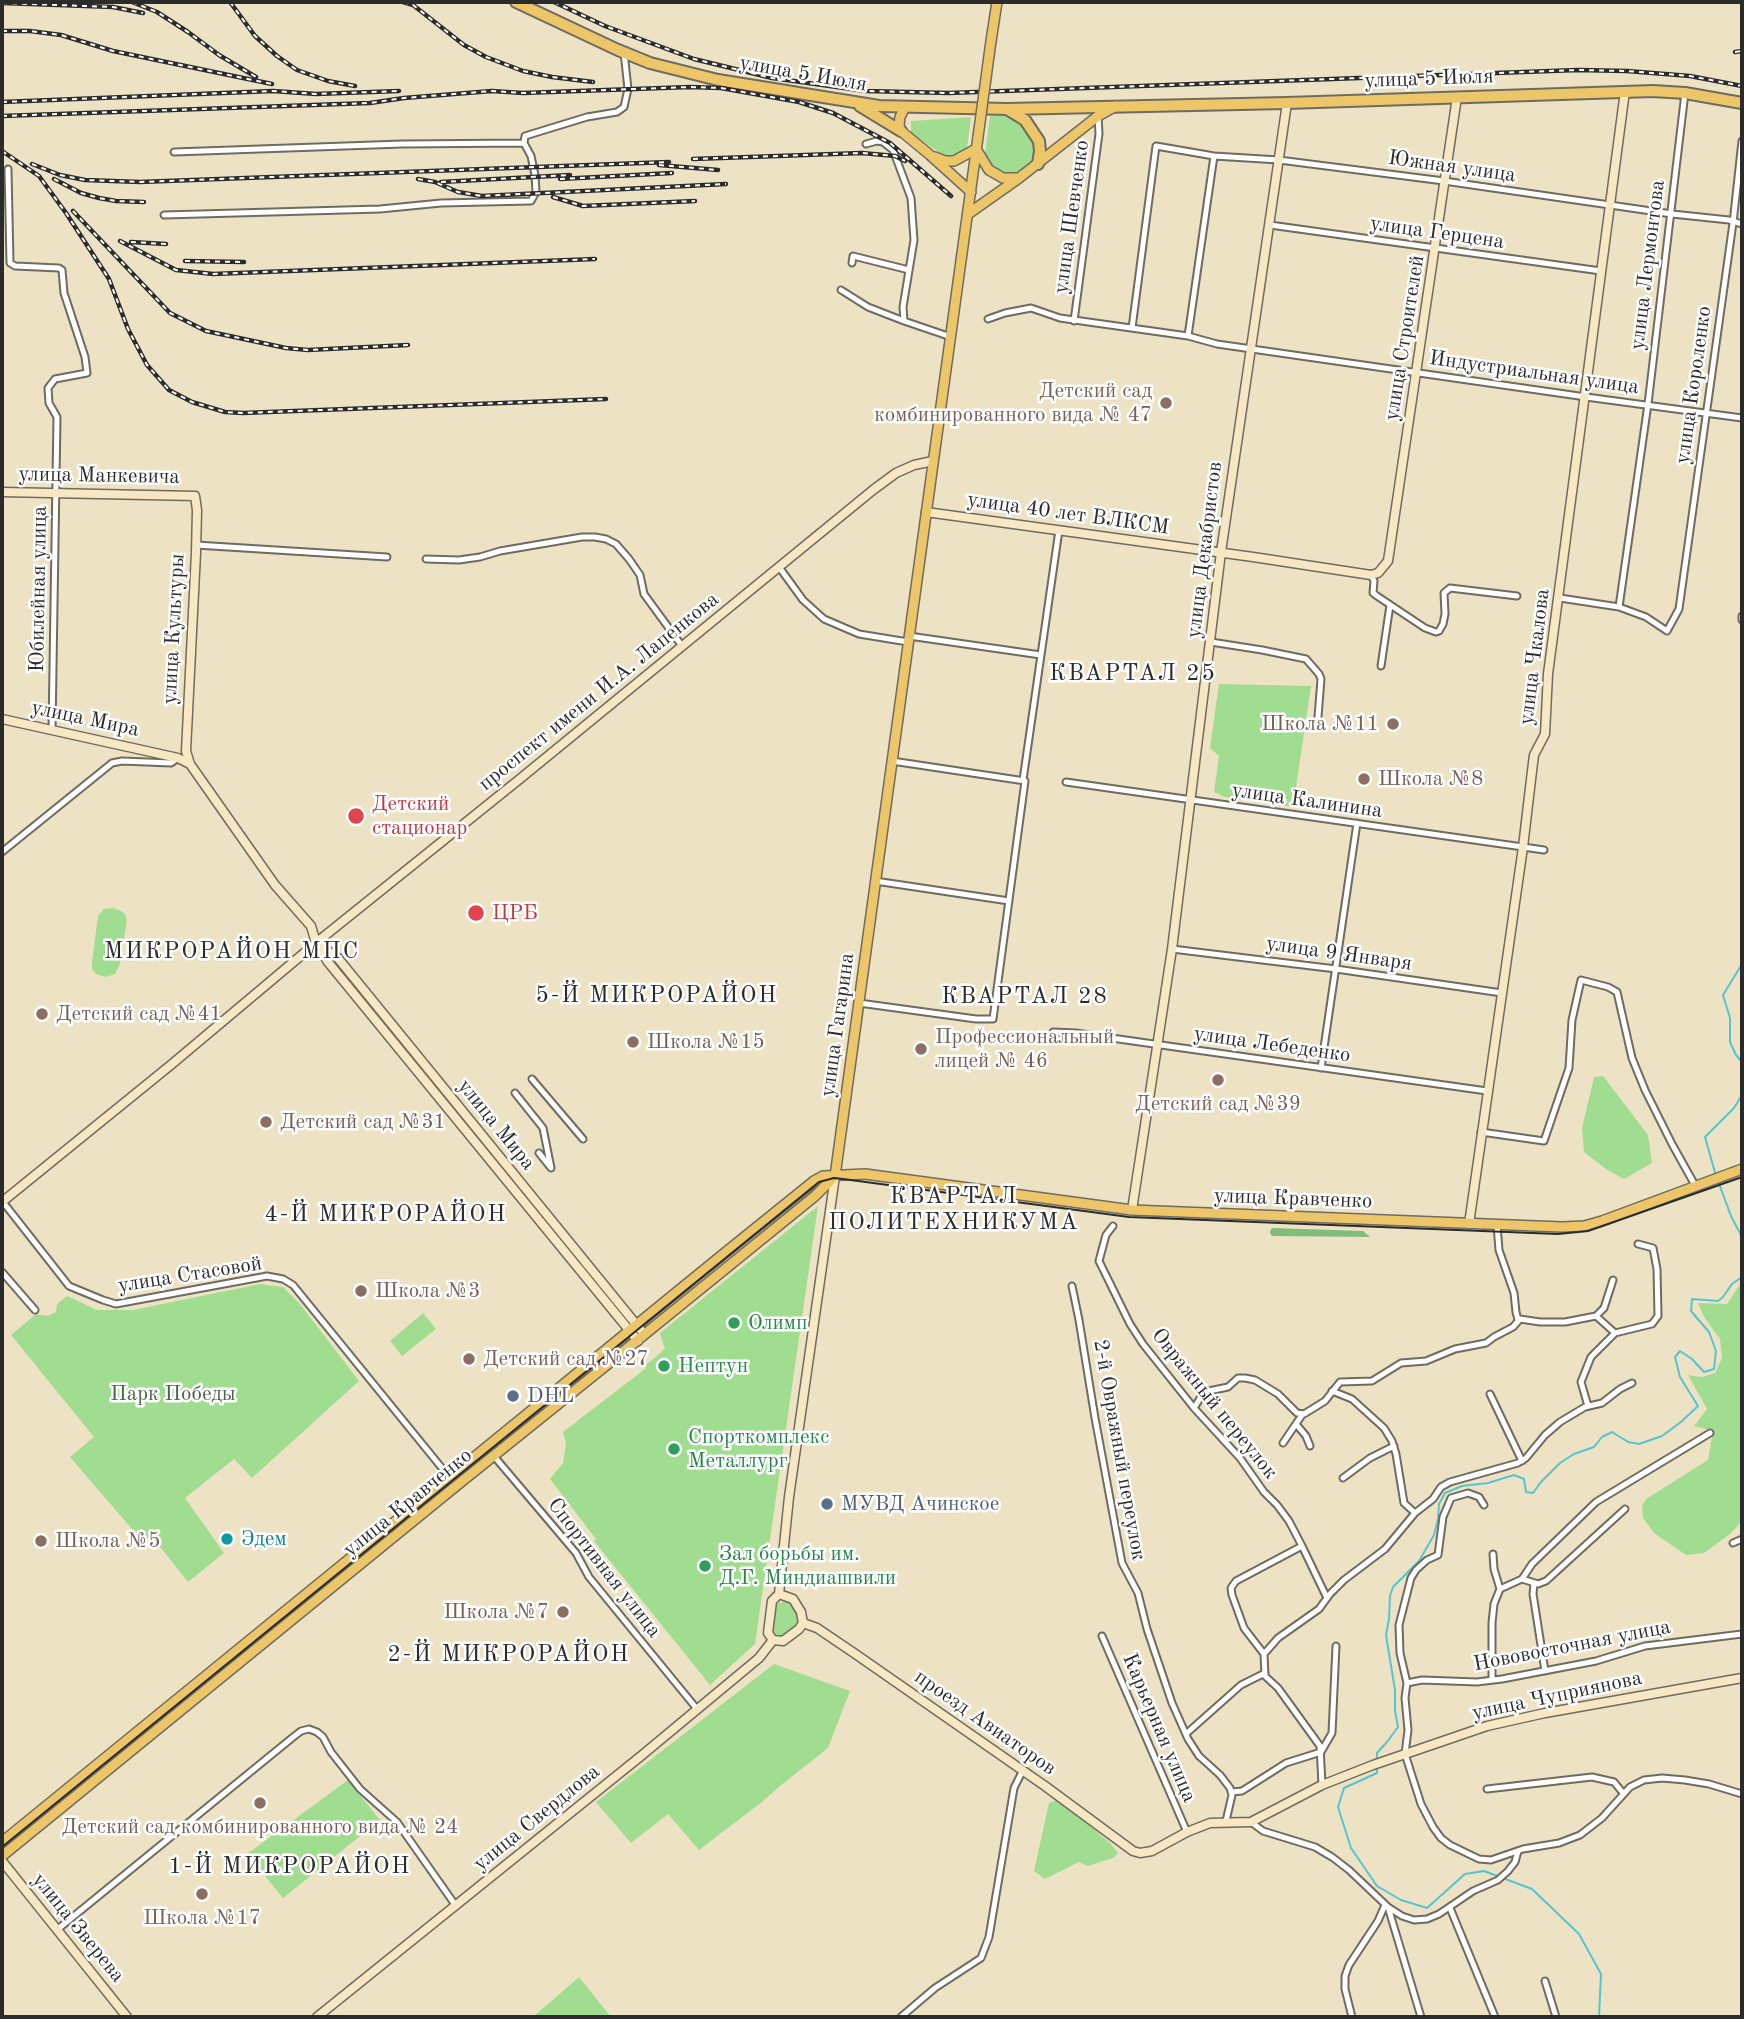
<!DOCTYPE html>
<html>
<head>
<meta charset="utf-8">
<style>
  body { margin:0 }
  #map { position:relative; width:1744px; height:2019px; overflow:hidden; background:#ede3c4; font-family:"Old Standard TT",serif }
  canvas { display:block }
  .frame { position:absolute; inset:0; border:4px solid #2b2b2b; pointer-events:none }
</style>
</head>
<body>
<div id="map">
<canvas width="1744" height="2019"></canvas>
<div class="frame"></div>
</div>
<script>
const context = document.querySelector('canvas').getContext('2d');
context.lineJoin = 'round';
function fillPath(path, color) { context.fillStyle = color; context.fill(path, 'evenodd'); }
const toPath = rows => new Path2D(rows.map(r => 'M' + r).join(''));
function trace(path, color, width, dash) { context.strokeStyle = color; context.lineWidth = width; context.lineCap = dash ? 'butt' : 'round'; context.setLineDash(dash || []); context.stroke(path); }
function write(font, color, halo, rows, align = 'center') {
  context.font = font + ' "Old Standard TT",serif'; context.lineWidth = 5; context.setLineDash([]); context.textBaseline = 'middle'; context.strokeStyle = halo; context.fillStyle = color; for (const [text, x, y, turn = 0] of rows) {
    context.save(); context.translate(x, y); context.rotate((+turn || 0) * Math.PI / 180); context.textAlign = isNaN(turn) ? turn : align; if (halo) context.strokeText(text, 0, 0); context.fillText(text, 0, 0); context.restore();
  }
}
const green = toPath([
  [990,116,1013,116,1020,120,1034,142,1036,159,1025,170,1016,173,1005,173,991,165,985,153],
  [971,117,967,148,955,157,944,156,911,133,911,121],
  [1219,684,1311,686,1293,807,1225,797,1214,792,1219,756,1210,748],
  [113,908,121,911,125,914,127,920,120,964,115,974,106,977,96,974,92,969,92,962,98,916,104,909],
  [1603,1076,1648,1135,1652,1163,1624,1179,1606,1169,1584,1152,1582,1128,1594,1077],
  [818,1206,755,1644,710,1685,594,1541,596,1539,550,1479,563,1463,566,1444,563,1432,645,1369,647,1364,665,1349,660,1333],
  [260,1284,283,1287,300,1304,359,1381,252,1478,234,1459,185,1498,224,1553,188,1582,161,1548,132,1529,70,1457,94,1437,11,1335,36,1314,48,1316,56,1312,57,1304,67,1296,97,1310,133,1310],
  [1742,1284,1742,1521,1730,1534,1704,1553,1686,1555,1654,1533,1643,1518,1642,1506,1646,1499,1708,1460,1713,1431,1694,1426,1707,1409,1688,1375,1702,1377,1715,1373,1722,1358,1720,1339,1704,1317,1698,1303,1727,1304,1739,1286],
  [423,1313,436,1329,402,1356,390,1341],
  [784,1601,792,1602,798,1612,799,1622,798,1627,784,1637,776,1634,773,1630,773,1625,776,1608,777,1604],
  [774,1664,850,1691,828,1748,780,1786,762,1802,699,1850,668,1814,631,1843,596,1802],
  [348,1780,380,1820,283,1898,247,1854],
  [1057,1800,1075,1813,1111,1844,1118,1853,1113,1858,1088,1866,1079,1862,1045,1879,1034,1871,1049,1803],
  [579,1977,611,2017,533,2017]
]);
const forest = toPath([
  [1273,1228,1363,1231,1370,1237,1272,1236,1270,1233,1271,1229]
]);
const stream = toPath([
  [1742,964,1723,995,1730,1018,1730,1042,1736,1055,1742,1062],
  [1716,1176,1705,1137,1734,1108,1742,1095],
  [1718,1181,1731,1216,1742,1237],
  [1377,1759,1377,1753,1387,1742,1398,1727,1395,1711,1395,1690,1386,1635,1389,1619,1390,1596,1393,1587,1419,1561,1434,1535,1438,1519,1439,1504,1445,1493,1462,1486,1488,1483,1514,1475,1524,1479,1526,1492,1533,1493,1541,1482,1560,1463,1574,1454,1594,1447,1602,1437,1612,1432,1628,1442,1639,1444,1662,1436,1681,1422,1698,1406,1680,1377,1675,1357,1680,1351,1692,1359,1704,1372,1714,1369,1716,1351,1709,1332,1691,1311,1692,1299,1718,1301,1723,1297,1732,1284,1742,1277],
  [1377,1768,1377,1773,1344,1788,1338,1807,1351,1848,1377,1886,1401,1900,1427,1908,1465,1874,1484,1871,1532,1889,1579,1934,1601,1974,1599,2017]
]);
const street = toPath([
  [866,144,877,141,883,142,893,150,911,198,914,240,903,307,904,321,951,337],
  [174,152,402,144,524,143,525,136,587,117,617,112,624,107,628,89,624,52],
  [8,169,10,263,15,266,59,268,62,270,64,293,85,357,87,373,55,379,48,388,49,403,57,417,52,730],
  [164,215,380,209,441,203,531,201,536,192,535,175,531,156,524,143],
  [1270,225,1601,271],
  [852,263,853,256,909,270],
  [841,290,868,307,904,321],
  [988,319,1005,313,1031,308,1060,318,1188,336,1217,344,1586,397,1742,418],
  [1074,321,1099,134,1098,116],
  [1132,328,1156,146,1214,156,1279,160,1444,181,1672,214,1729,220,1742,224],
  [1188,336,1214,156],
  [196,545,387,557],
  [426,559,459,560,480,557,500,551,582,537,595,537,606,539,616,544,629,559,640,575,644,594,682,646],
  [779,567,803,600,824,619,859,634,908,642],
  [1371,575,1374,581,1373,593,1377,596,1425,628,1436,632,1439,631,1443,624,1445,614,1444,593,1450,588,1517,596],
  [1560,598,1619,607,1646,617,1667,631,1679,609,1733,223,1742,141],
  [1619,607,1648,404,1685,93],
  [1742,620,1742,616],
  [909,636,1041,655],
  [1211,642,1262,650,1306,659,1319,674,1321,679,1318,717],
  [1381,666,1390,605],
  [892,761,1025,781],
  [1023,780,1059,530],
  [1066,782,1544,850],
  [2,852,112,763,122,761,171,763,178,758],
  [875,881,1009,901],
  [1172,949,1336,969,1502,993],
  [859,1003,976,1019,993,1019,1025,781],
  [1053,1032,1076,1033,1487,1091],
  [1321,1068,1357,823],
  [532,1079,583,1139],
  [515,1093,543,1128,551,1168,539,1153],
  [1481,1132,1544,1141,1569,1068,1572,1020,1581,980,1608,987,1617,992,1632,1058,1645,1090,1672,1144,1696,1187],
  [3,1202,69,1286,103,1300,116,1304,267,1276,283,1279,293,1285,450,1478],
  [1497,1225,1499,1250,1514,1293,1516,1312,1518,1320],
  [1113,1226,1106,1235,1099,1261,1130,1324,1143,1344,1194,1408,1240,1458,1264,1492,1277,1505,1289,1521,1302,1546,1327,1598],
  [2,1272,35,1310],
  [1072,1286,1079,1320,1095,1418,1122,1563,1138,1593,1147,1629,1172,1703,1188,1739,1199,1756,1220,1775,1230,1788,1232,1795,1226,1821],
  [1596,1316,1604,1308,1613,1280],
  [1332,1391,1352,1399,1384,1428,1392,1441,1396,1454,1404,1503,1415,1513],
  [1490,1394,1522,1461],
  [1588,1406,1581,1382,1591,1357,1615,1333,1652,1324,1658,1316,1657,1269,1653,1248,1638,1244],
  [1194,1408,1204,1392,1228,1387,1238,1378,1245,1378,1255,1380,1278,1394,1297,1413,1304,1414,1325,1401,1340,1382,1372,1381,1401,1363,1426,1361,1455,1349,1486,1343,1494,1337,1513,1327,1520,1319,1540,1322,1565,1322,1596,1316,1615,1333],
  [1296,1424,1306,1436,1310,1446],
  [1283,1443,1302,1415],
  [493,1455,576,1553,589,1577,697,1709],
  [1343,1478,1370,1458,1394,1446],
  [1484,1505,1479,1497,1468,1493,1451,1498,1443,1517,1438,1555,1427,1560,1416,1570,1411,1578,1399,1625,1400,1653,1407,1683,1405,1698,1408,1730,1405,1754,1421,1804,1433,1827,1441,1838,1450,1845,1479,1859,1491,1860,1523,1849,1559,1843,1580,1835,1602,1818,1630,1787,1644,1780,1662,1778,1685,1780,1709,1784,1742,1794],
  [1733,1543,1742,1539],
  [1493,1554,1494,1569,1500,1589],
  [1522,1579,1538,1584,1546,1581,1625,1509],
  [1534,1583,1533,1594,1545,1671],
  [1102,1636,1187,1832],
  [1264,1654,1278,1638,1319,1609,1330,1594,1344,1580,1385,1549,1415,1513,1433,1499,1441,1487,1450,1482,1518,1463,1526,1458,1545,1435,1560,1422,1585,1407,1602,1403,1620,1389,1632,1383],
  [1264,1654,1244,1628,1232,1595,1231,1588,1236,1581,1302,1546],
  [1264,1654,1265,1676,1278,1688,1320,1746,1322,1785],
  [1492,1680,1492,1623,1494,1604,1500,1589,1522,1579,1532,1564,1596,1502,1710,1433],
  [1407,1683,1422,1680,1477,1682,1502,1679,1596,1661,1645,1646,1742,1634],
  [1187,1733,1241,1685,1265,1673],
  [1321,1752,1332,1733,1336,1646],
  [1487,1789,1592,1777,1614,1782,1623,1793],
  [1232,1792,1242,1791,1286,1763,1321,1752],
  [1251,1822,1263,1831,1315,1847,1332,1857,1349,1870,1388,1907,1402,1916,1414,1920,1427,1919,1439,1914,1473,1891,1498,1880,1508,1871,1515,1862,1518,1851],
  [1388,1907,1421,2017],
  [1450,1908,1495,2017],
  [58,1929,292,1738,301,1731,309,1729,317,1732,323,1737,331,1752,360,1789,397,1822,456,1906],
  [1545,1981,1556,2017],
  [901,2017,935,1988,981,1958,989,1937,1014,1788,1023,1770],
  [1352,2017,1345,1989,1345,1976,1349,1965,1378,1921,1385,1905]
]);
const secondary = toPath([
  [2,492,195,496,197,510,196,553,186,751,190,764],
  [926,512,1253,557,1371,575,1378,573,1388,561,1457,97],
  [2,719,178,758,190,764,275,885,311,926,316,943,328,962,638,1341],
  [319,945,337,957,644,1334],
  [2,1202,172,1064,322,938,521,778,873,490,896,473,914,465,933,461],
  [1132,1210,1172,949,1221,552,1287,103],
  [1469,1224,1523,847,1532,771,1534,755,1545,734,1548,674,1625,91],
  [779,1594,789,1497,835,1176],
  [779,1594,793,1599,801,1612,803,1623,799,1629,783,1641,773,1640,768,1633,772,1601,779,1594],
  [803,1623,817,1628,854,1653,1045,1786,1133,1851,1140,1853,1152,1851,1187,1832,1210,1823,1251,1822,1322,1785,1373,1765,1487,1726,1545,1713,1742,1678],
  [2,1861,127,2017],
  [317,2017,641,1756,759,1658,773,1640]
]);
const primary = toPath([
  [991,41,997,2],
  [905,107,900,117,899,126,901,131,930,155,971,192],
  [976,149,989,170,1003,178,1019,178],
  [935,157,945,161,954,161,976,149],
  [968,214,1019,178,1098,116,1116,106],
  [835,1176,978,137],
  [2,1842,721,1256,814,1181,823,1176,865,1174,1132,1210,1562,1227,1584,1226,1602,1221,1742,1169],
  [2,1856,456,1486,624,1351,815,1196,835,1176]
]);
const highway = toPath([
  [516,2,618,50,650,63,718,80,879,106,1007,109,1287,103,1653,91,1685,93,1742,103],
  [860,106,901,131],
  [1007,109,1025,120,1039,141,1040,151,1038,164]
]);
const tram = toPath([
  [2,1847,819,1182,834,1178,843,1179,1129,1217,1558,1234,1588,1231,1742,1177]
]);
const rail = toPath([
  [132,2,157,12,188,32,219,55,256,77],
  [230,2,255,36,277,56,297,70,328,81,355,86],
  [403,2,413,5,464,45,486,57,523,71,552,77,593,82],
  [554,2,605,26,694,59,772,78,866,91,949,93,1578,70,1627,71,1690,76,1742,86],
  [2,3,113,7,143,13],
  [2,31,30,31,61,35,113,51,272,84],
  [1735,52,1742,51],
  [2,102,273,91,316,94,399,91],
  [2,116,370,103,404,98,492,91,523,93,690,87,721,88,799,102,833,113,890,143,951,196],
  [2,151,39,176,66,213,109,279,128,329,147,365,169,390,192,402,225,412,243,413,606,399],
  [693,159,862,153,895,156,905,161],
  [32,164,60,175,85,180,140,182,669,162],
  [659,165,718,170],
  [54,179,81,193,99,198,116,201,144,202],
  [418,179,435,182,458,192,482,196,726,184],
  [560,179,672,173],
  [441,182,570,175],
  [553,197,583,206,695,201],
  [73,211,170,313,206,331,286,348,308,350,408,345],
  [120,241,176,270,213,274,595,259],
  [131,242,166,244],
  [185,261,244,262]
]);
const primaryBridge = toPath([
  [978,137,991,41]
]);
const markers = [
  [1166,403,7,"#8d6e63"],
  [1393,724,7,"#8d6e63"],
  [1364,779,7,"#8d6e63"],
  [356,816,9,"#e0444e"],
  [476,913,9,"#e0444e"],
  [42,1014,7,"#8d6e63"],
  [633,1042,7,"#8d6e63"],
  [921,1049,7,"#8d6e63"],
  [1218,1080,7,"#8d6e63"],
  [266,1122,7,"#8d6e63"],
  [361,1291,7,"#8d6e63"],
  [734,1323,7,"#2e9e5b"],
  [469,1359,7,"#8d6e63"],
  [664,1366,7,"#2e9e5b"],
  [513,1396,7,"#5c6f8a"],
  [674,1449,7,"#2e9e5b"],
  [827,1504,7,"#5c6f8a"],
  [227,1539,7,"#0f9aa8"],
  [41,1541,7,"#8d6e63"],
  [705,1566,7,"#2e9e5b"],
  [563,1612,7,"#8d6e63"],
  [260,1803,7,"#8d6e63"],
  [202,1894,7,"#8d6e63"]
];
const streetNames = [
  ["улица 5 Июля",803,74,10],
  ["улица 5 Июля",1429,79,-2],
  ["Южная улица",1452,167,8],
  ["улица Шевченко",1072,217,-82],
  ["улица Герцена",1437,233,8],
  ["улица Лермонтова",1648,265,-83],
  ["улица Строителей",1405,338,-81],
  ["Индустриальная улица",1534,373,8],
  ["улица Короленко",1694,385,-82],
  ["улица Манкевича",99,476,1],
  ["улица 40 лет ВЛКСМ",1068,514,8],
  ["улица Декабристов",1205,550,-83],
  ["Юбилейная улица",39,589,-89],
  ["улица Культуры",174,629,-87],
  ["улица Чкалова",1535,657,-83],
  ["проспект имени И.А. Лапенкова",599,692,-39],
  ["улица Мира",85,719,12],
  ["улица Калинина",1307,801,8],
  ["улица 9 Января",1339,954,8],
  ["улица Гагарина",838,1025,-82],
  ["улица Лебеденко",1272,1045,8],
  ["улица Мира",496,1125,51],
  ["улица Кравченко",1293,1199,2],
  ["улица Стасовой",190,1275,-9],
  ["Овражный переулок",1214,1404,51],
  ["2-й Овражный переулок",1119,1450,80],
  ["улица Кравченко",408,1503,-39],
  ["Спортивная улица",604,1568,52],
  ["Нововосточная улица",1572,1646,-11],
  ["улица Чуприянова",1557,1696,-12],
  ["проезд Авиаторов",985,1723,35],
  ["Карьерная улица",1159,1728,67],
  ["улица Свердлова",537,1818,-39],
  ["улица Зверева",78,1928,51]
];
const educationNames = [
  ["Детский сад",1152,391,"right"],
  ["комбинированного вида № 47",1152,415,"right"],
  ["Школа №11",1379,724,"right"],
  ["Школа №8",1378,779],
  ["Детский сад №41",56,1014],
  ["Профессиональный",935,1037],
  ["лицей № 46",935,1061],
  ["Школа №15",647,1042],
  ["Детский сад №39",1218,1104,"center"],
  ["Детский сад №31",280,1122],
  ["Школа №3",375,1291],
  ["Детский сад №27",483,1359],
  ["Школа №5",55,1541],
  ["Школа №7",549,1612,"right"],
  ["Детский сад комбинированного вида № 24",260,1827,"center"],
  ["Школа №17",202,1918,"center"]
];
const healthNames = [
  ["Детский",372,804],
  ["стационар",372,828],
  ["ЦРБ",492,913]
];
const leisureNames = [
  ["Олимп",748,1323],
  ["Нептун",678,1366],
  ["Спорткомплекс",688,1437],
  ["Металлург",688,1461],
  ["Зал борьбы им.",719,1554],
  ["Д.Г. Миндиашвили",719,1578]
];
const parkNames = [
  ["Парк Победы",173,1394]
];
const serviceNames = [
  ["DHL",527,1396],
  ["МУВД Ачинское",841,1504]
];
const cultureNames = [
  ["Эдем",241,1539]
];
const neighbourhoodNames = [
  ["КВАРТАЛ 25",1133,674],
  ["МИКРОРАЙОН МПС",232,952],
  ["5-Й МИКРОРАЙОН",657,996],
  ["КВАРТАЛ 28",1025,997],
  ["КВАРТАЛ",954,1197],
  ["ПОЛИТЕХНИКУМА",954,1223],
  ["4-Й МИКРОРАЙОН",386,1215],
  ["2-Й МИКРОРАЙОН",509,1655],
  ["1-Й МИКРОРАЙОН",290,1867]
];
fillPath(green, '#a0dd91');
fillPath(forest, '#80bc7b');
trace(stream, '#57c3d0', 2);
trace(street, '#6f6b61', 9);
trace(secondary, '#6f6b61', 11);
trace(primary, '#6f6b61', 12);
trace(highway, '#6f6b61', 14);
trace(street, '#fff', 5);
trace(secondary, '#f7e8c3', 8);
trace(primary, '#ecc669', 9);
trace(highway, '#ecc669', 10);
trace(tram, '#2b2b2b', 2);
trace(rail, '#2b2b2b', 4.5);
trace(rail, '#fff', 2, [5]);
trace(primaryBridge, '#6f6b61', 12, []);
trace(primaryBridge, '#ecc669', 9);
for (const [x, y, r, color] of markers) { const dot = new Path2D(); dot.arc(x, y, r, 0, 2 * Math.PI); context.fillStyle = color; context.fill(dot); trace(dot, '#fff', 2.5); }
write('21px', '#2b2b2b', '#fff', streetNames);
write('21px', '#785e54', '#fff', educationNames, 'left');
write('21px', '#be3a42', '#fff', healthNames, 'left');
write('21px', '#27864d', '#fff', leisureNames, 'left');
write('21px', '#4e604a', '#fff', parkNames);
write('21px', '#4e5e75', '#fff', serviceNames, 'left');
write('21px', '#0d838f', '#fff', cultureNames, 'left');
context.letterSpacing = '2px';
write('23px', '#2b2b2b', '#fff', neighbourhoodNames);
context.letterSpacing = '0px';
</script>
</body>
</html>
